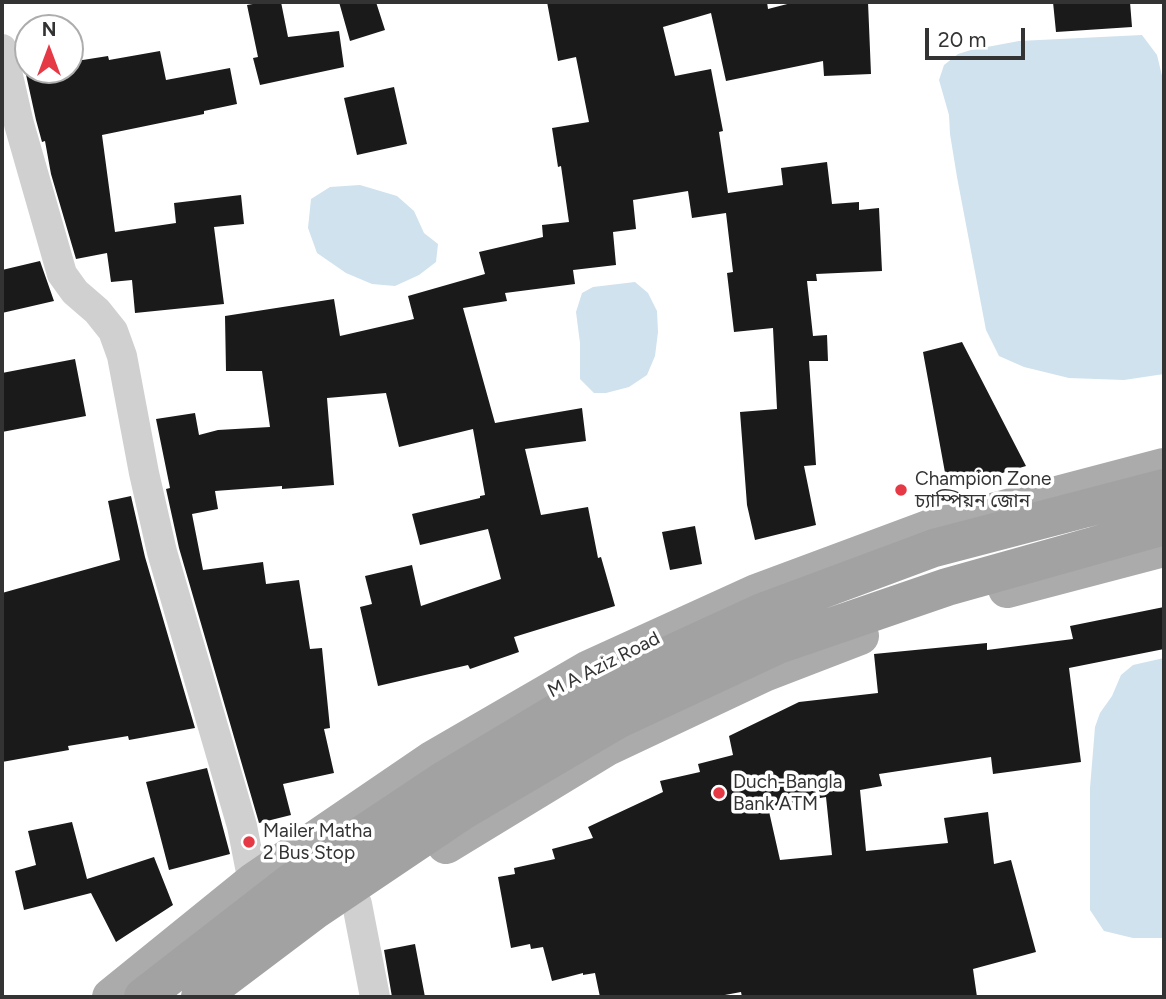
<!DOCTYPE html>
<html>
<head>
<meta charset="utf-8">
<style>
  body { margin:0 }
  #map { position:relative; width:1166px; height:999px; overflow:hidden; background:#fff; font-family:Figtree,sans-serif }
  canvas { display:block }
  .frame { position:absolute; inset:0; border:4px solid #333; pointer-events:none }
  .north { position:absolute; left:14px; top:14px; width:70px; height:70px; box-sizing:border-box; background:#fff; border:2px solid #adadad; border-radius:50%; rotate:0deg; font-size:19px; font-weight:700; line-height:28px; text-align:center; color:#333 }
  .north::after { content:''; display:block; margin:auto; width:24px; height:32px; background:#e63946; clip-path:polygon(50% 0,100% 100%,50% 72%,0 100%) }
  .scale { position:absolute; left:925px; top:28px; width:100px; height:32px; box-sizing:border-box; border:4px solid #333; border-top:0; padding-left:9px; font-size:21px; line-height:24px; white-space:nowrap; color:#333; -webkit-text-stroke:5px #fff; paint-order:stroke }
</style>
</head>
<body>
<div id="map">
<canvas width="1166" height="999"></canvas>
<div class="frame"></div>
<div class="north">N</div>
<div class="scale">20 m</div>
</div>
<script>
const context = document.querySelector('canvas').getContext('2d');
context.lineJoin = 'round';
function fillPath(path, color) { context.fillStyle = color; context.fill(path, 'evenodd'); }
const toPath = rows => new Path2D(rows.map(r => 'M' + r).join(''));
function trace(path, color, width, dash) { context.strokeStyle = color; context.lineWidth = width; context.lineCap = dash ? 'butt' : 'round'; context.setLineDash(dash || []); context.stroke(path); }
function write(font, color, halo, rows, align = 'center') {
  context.font = font + ' Figtree,"Noto Sans Bengali",sans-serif'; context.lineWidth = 7; context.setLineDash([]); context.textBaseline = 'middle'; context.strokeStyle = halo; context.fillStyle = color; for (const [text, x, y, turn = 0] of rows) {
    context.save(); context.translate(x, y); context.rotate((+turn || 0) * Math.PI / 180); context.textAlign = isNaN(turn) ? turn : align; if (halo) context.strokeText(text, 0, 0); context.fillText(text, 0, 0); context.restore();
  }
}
const water = toPath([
  [1142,35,1157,55,1164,84,1164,374,1124,380,1069,378,1024,367,999,356,986,330,957,177,950,134,949,115,939,80,944,65,958,54,971,50,1019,41],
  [360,185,397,196,414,211,424,233,438,244,436,262,419,275,395,286,372,284,346,273,317,253,308,228,311,199,330,187],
  [635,282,648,293,657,311,658,332,655,356,647,375,629,387,606,393,594,393,580,379,580,343,576,312,582,293,593,287],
  [1164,658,1164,938,1133,938,1104,931,1090,910,1090,788,1095,727,1100,713,1112,696,1121,675,1133,665]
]);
const building = toPath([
  [264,2,281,2,288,37,339,31,344,67,260,85,253,58,258,57,247,5],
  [339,2,376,2,385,30,350,41],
  [547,2,767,2,768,9,795,2,868,2,871,74,824,76,823,61,726,81,711,13,663,27,675,76,711,69,723,131,719,132,728,193,783,185,781,168,827,162,832,204,859,202,859,210,879,208,882,271,816,274,817,281,807,281,813,336,827,335,828,361,809,361,816,465,804,466,816,525,755,540,747,505,740,412,777,409,773,328,734,332,727,273,733,272,726,213,692,218,688,191,633,200,636,229,613,232,616,265,573,270,575,284,505,293,507,301,463,308,495,423,582,408,586,441,525,449,541,515,588,507,598,558,601,557,615,606,514,637,519,652,470,669,468,665,378,686,360,607,372,604,365,576,412,565,421,606,501,579,488,529,420,545,412,514,480,498,480,496,485,495,473,429,399,447,386,393,327,398,334,485,282,489,282,486,215,491,218,509,192,514,203,570,263,562,266,584,299,580,310,649,322,648,330,728,324,729,334,773,283,784,291,815,259,823,179,548,166,489,170,488,156,419,195,413,199,435,218,430,270,427,262,371,226,371,225,316,334,299,340,336,414,319,408,296,485,274,479,252,543,237,542,225,569,222,561,166,558,167,552,128,589,122,576,57,558,61],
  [1053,2,1130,2,1132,27,1056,32],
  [160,51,166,80,230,68,237,104,204,111,204,114,102,135,115,232,176,223,174,203,241,195,244,224,214,227,224,304,135,313,132,280,111,282,107,253,76,259,51,174,45,141,42,142,36,120,25,70,70,70,70,62,108,56,109,60],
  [394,87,407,144,357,155,344,98],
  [40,261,54,301,2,313,2,270],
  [962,342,1026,466,948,489,923,352],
  [75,359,86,416,2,432,2,373],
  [131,496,145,557,195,728,129,740,128,736,68,746,69,750,2,762,2,593,120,560,108,501],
  [695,526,702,564,670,570,662,532],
  [1164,607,1164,649,1069,668,1081,762,993,774,991,757,879,774,882,786,860,790,866,851,948,843,944,818,988,812,994,864,1011,860,1036,952,973,969,977,997,742,997,741,992,714,997,600,997,595,973,583,975,583,973,552,981,543,947,531,949,530,944,511,948,498,877,515,874,514,868,555,859,552,849,593,838,588,827,663,792,660,781,700,772,698,764,733,755,729,736,799,702,878,693,874,654,987,643,987,650,1073,639,1070,626],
  [826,797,832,855,780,860,768,807],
  [207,768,230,854,169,870,146,782],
  [72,822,87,879,154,857,173,905,116,942,91,893,24,910,15,871,36,865,28,831],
  [415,944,425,997,392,997,384,950]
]);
const minor = toPath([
  [2,49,19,124,62,274,75,292,97,311,113,331,122,356,144,473,162,552,242,826,253,882],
  [357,904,375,997]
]);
const primary = toPath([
  [1007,589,1164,548],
  [446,845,607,747,764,673,860,636],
  [111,997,253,882,432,760,589,669,756,593,928,529,1164,467]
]);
const trunk = toPath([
  [143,997,294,880,444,780,601,686,762,612,934,548,1164,488],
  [200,997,314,911,464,810,617,720,778,645,947,587,1164,526]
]);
const markers = [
  [901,490,7,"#e63946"],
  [719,793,7,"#e63946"],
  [249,842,7,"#e63946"]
];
const poiNames = [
  ["Champion Zone",915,479],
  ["চ্যাম্পিয়ন জোন",915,501],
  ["Duch-Bangla",733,782],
  ["Bank ATM",733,804],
  ["Mailer Matha",263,831],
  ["2 Bus Stop",263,853]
];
const streetNames = [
  ["M A Aziz Road",604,665,-27]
];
fillPath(water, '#cfe2ee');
fillPath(building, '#1a1a1a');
trace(minor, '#d0d0d0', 30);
trace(primary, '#ababab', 38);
trace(trunk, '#a2a2a2', 38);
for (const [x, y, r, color] of markers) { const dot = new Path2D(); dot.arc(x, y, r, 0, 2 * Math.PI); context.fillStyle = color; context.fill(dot); trace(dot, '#fff', 2.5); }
write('19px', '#333', '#fff', poiNames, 'left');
write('19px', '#333', '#fff', streetNames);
</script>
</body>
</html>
